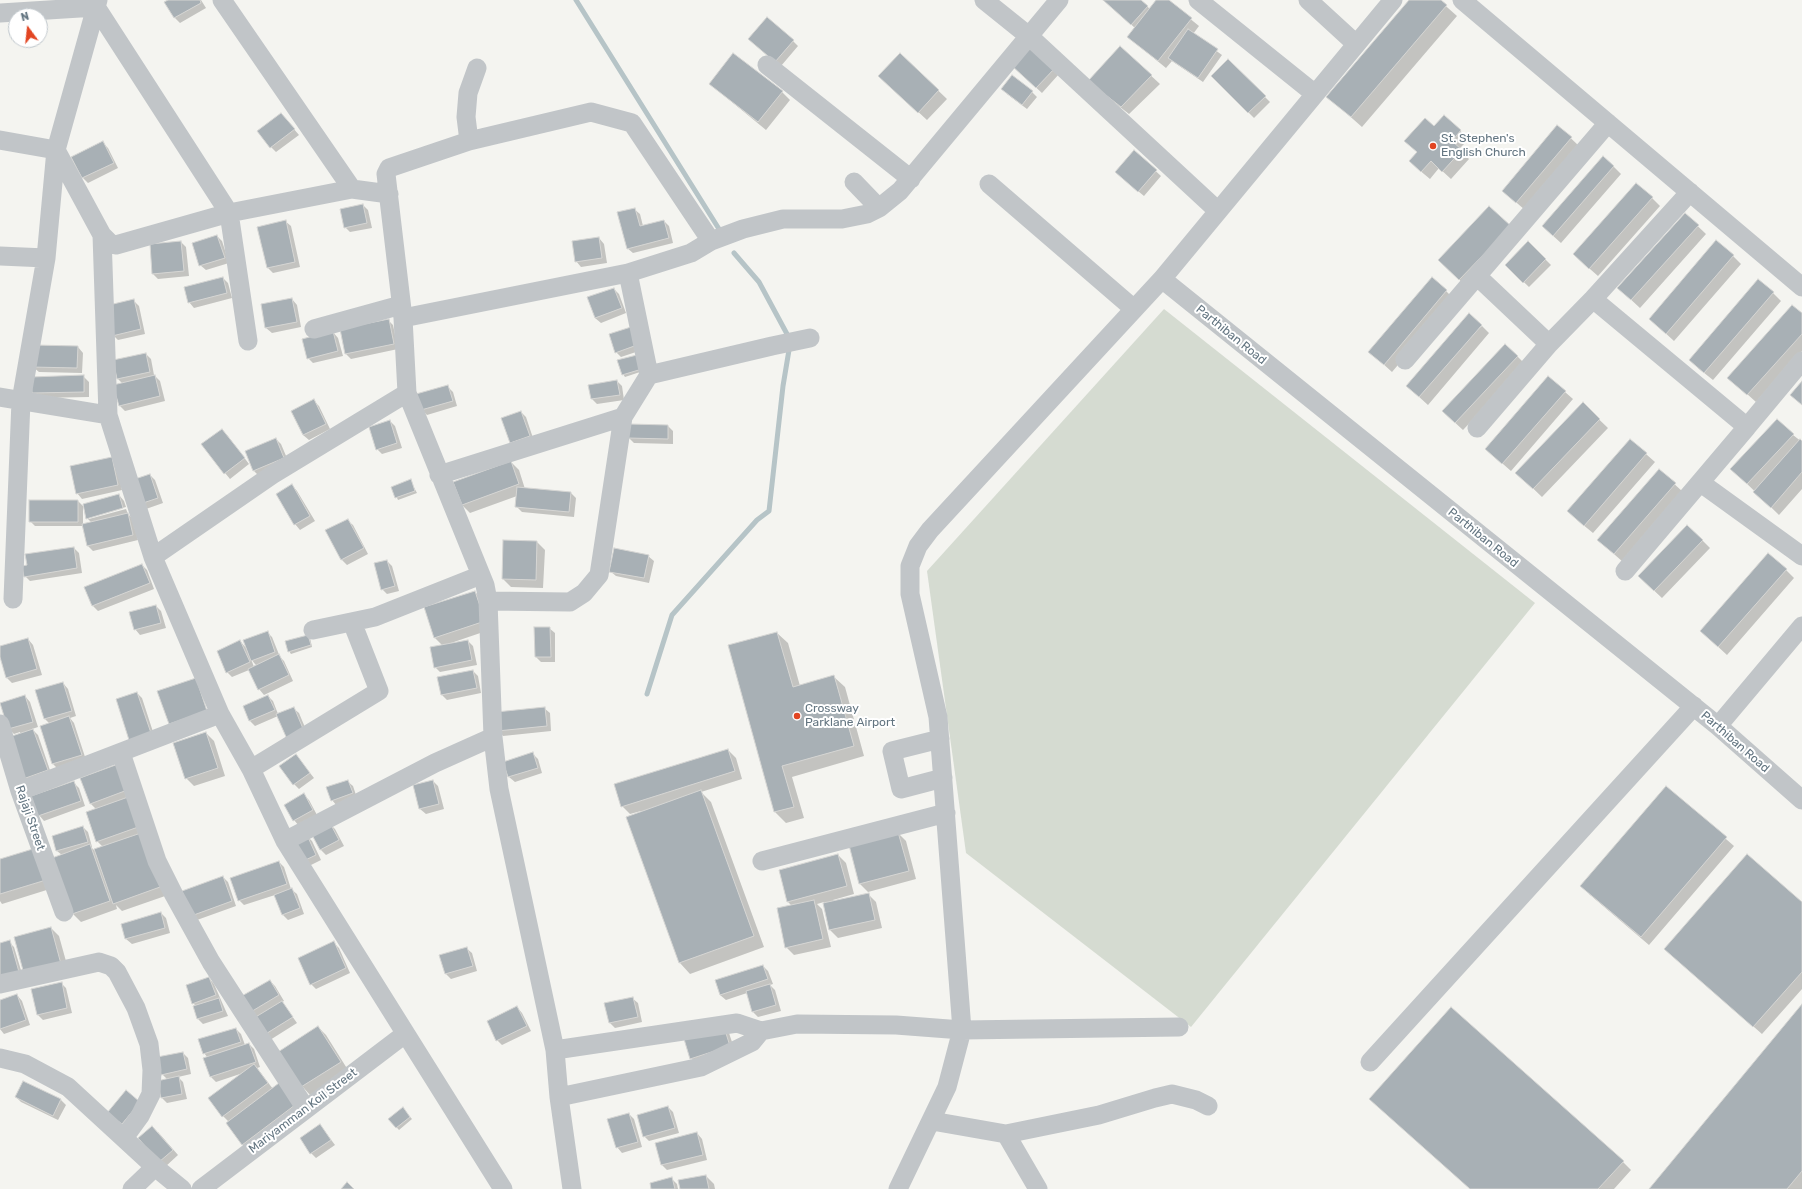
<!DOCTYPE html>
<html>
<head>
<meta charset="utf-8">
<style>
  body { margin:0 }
  #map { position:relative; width:1802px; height:1189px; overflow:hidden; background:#f4f4f0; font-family:Rubik,sans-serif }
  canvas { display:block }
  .north { position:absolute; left:8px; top:8px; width:40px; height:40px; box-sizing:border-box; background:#fff; border:1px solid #c1c8cd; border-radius:50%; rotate:345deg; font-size:11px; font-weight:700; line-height:16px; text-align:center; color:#637581 }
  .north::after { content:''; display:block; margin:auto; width:14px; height:18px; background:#e24522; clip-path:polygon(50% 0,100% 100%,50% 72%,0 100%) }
</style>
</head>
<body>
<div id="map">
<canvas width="1802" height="1189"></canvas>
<div class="north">N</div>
</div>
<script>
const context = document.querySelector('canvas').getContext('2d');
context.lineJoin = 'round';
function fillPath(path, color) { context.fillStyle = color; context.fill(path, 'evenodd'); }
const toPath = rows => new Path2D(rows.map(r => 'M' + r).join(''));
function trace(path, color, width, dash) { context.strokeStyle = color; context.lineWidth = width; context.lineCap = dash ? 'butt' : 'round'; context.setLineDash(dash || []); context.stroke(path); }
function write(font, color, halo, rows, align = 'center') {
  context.font = font + ' Rubik,sans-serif'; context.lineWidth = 4; context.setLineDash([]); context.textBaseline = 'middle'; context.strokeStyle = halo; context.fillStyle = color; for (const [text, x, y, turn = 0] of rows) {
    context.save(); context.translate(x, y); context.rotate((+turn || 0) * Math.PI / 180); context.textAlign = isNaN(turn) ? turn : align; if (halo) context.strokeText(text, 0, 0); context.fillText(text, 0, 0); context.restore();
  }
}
const green = toPath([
  [1164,309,1535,603,1191,1027,966,853,927,571]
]);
const shadow = toPath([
  [170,0,201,0,206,8,180,23,175,18],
  [1104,0,1140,0,1150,9,1157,0,1167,0,1199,26,1193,34,1222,55,1203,82,1172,61,1166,68,1128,37,1135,28],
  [1410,0,1439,0,1457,16,1362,127,1328,97],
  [793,41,798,46,781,66,755,44],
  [1029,46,1059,74,1042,93,1017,70],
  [1120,47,1160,84,1129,114,1097,89],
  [900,54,947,99,927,120,888,84],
  [1228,60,1270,102,1254,118,1212,76],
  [710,84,782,92,790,100,766,130],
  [1032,92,1037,97,1027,109,1007,94],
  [281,114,299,135,276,152,271,147],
  [1444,116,1469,139,1459,149,1469,159,1451,179,1439,168,1430,179,1418,169,1418,153,1406,141,1434,127],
  [1558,126,1579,146,1525,210,1503,191],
  [103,143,108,148,118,168,88,183,83,178],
  [1134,151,1161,176,1144,196,1121,177],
  [1613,166,1621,174,1561,243,1551,234],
  [1652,198,1660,206,1598,276,1582,262],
  [363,205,368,210,372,228,350,232,345,227],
  [634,209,640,214,643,226,664,221,669,226,673,243,633,253,627,248],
  [1685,214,1706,234,1640,308,1627,296],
  [285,221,291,226,300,267,273,273,268,268],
  [1510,227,1468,288,1447,268],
  [217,236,222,241,229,263,206,270,200,265],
  [599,238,604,244,607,263,581,267,576,261],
  [181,242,186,247,189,276,158,279,153,274],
  [1528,242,1551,265,1529,287,1506,265],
  [1733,256,1741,264,1674,341,1650,319],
  [223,278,228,283,232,298,194,308,189,302],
  [614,289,619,294,626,313,601,323,595,318],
  [1446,291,1454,299,1392,372,1370,352],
  [1773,293,1781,301,1713,380,1698,368],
  [292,299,297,305,301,327,272,333,266,328],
  [133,300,139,306,145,334,118,340,113,335],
  [1802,315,1802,351,1756,402,1737,385],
  [388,320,393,325,398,349,351,359,346,354,341,330],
  [1482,326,1489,333,1428,405,1407,386],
  [630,328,642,350,621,357,616,352],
  [333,332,338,338,343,356,313,363,308,358],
  [78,347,83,353,82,373,39,372,33,367],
  [146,354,151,359,154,375,160,381,165,401,125,411,120,406,123,384,117,378],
  [1517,356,1525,364,1463,430,1451,419],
  [618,361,643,371,625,377,623,374],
  [83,376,89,382,89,397,38,398,33,393],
  [617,381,622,386,624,400,597,404,592,399,589,385],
  [448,387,453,392,457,406,427,415,422,410],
  [1565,392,1573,399,1511,471,1495,457],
  [314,401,319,406,330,429,309,440,303,435],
  [1583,404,1608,428,1542,497,1517,473],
  [521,412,526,417,534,441,516,447],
  [390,421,395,426,402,448,382,454,377,449],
  [668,426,673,431,673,444,634,443,629,438],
  [227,435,249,464,230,479,202,445],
  [1793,435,1802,442,1802,489,1779,515,1740,477],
  [276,439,281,444,289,463,259,476,254,471,246,451],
  [1630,440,1655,462,1593,533,1576,519],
  [511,462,519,470,525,489,571,493,576,498,574,517,522,512,516,506,517,496,470,513,462,505],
  [116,463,122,490,82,499,77,493,71,466],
  [1659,470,1683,492,1623,562,1598,540],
  [150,475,155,480,163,503,146,509,141,504],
  [410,480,417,493,398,500,392,487],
  [292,485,297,491,315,521,300,530,295,524],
  [119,495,124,501,126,507,89,517,89,519,126,509,128,514,133,519,138,540,93,551,88,546,84,526,35,526,30,521,78,501,83,506,83,525,92,523,87,518],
  [347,520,353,525,368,554,347,565,342,560,326,531],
  [1702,540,1710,548,1662,598,1647,584],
  [537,542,545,550,543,588,511,587,503,579],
  [74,548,79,553,82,573,30,581,25,576],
  [648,556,654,561,649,583,616,576,610,571],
  [387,561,392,566,399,591,387,594,382,589],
  [142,565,147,570,154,589,98,611,93,606,86,588],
  [1786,570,1794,578,1727,655,1701,631],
  [475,592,483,600,492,629,451,643,452,644,468,641,473,646,477,665,440,672,435,667,443,646,434,637],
  [156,606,161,611,166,628,140,635,135,629],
  [549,628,555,633,555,662,541,662,536,657],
  [267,632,272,637,280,657,284,661,293,681,264,695,259,689,249,670,232,677,227,672,240,641,247,649],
  [251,659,255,664,257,666,254,667],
  [777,633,788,643,800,686,834,677,845,687,864,756,792,777,804,818,786,823,775,812,729,646],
  [310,638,312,647,291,654,289,651,286,642],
  [28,639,33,645,42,675,12,683,7,678,0,653,0,647],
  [473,671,478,676,481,693,447,700,442,695,438,678],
  [63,683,68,689,76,716,70,718,74,723,86,760,58,769,53,764,41,727,50,724,45,719],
  [137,693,142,698,155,738,135,745],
  [25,696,30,702,38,727,32,729,38,735,52,776,29,783,24,778,20,732,14,734,9,729],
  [268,696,273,701,278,714,293,708,299,713,309,737,278,716,255,726,250,721,244,707],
  [544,708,550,713,551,731,503,736,498,730],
  [206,733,214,741,225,776,194,786,186,778],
  [728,750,736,758,742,779,701,792,711,802,764,947,690,974,680,963,641,811,630,814,622,806],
  [533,754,538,759,542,773,515,782,509,777,505,762],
  [296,755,314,778,299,789,294,784],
  [120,765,168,895,122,911,116,905,117,909,81,922,73,914,62,855,57,851,53,836,83,827,88,832,92,847,91,847,94,850,103,847,97,841,97,810,90,803],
  [347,781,353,786,357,798,337,806,332,800],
  [433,781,438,786,444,809,426,814,420,809,415,786],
  [73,782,79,788,85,806,44,821,39,815],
  [1666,787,1734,846,1649,945,1589,894],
  [304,795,309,800,317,815,299,826,294,820],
  [330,824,335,829,344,846,326,855,321,850,312,833],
  [898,833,906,841,916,879,868,892,860,884],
  [307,836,312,841,321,860,305,868],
  [36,850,53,888,2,904,0,901,0,860],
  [838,855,846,863,854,894,833,900,834,901,868,894,876,902,882,928,838,938,830,930,824,902,817,904,822,909,831,947,794,955,786,947,792,906,788,902],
  [279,862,284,867,291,889,297,894,304,914,288,920,283,915,275,895,244,905,239,900],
  [223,877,228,882,236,906,197,920,192,915],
  [1802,903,1802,989,1762,1034,1672,955],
  [161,913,166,918,170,933,132,944,126,939,122,924],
  [51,928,59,936,69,972,25,974],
  [9,942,14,947,23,977,0,944],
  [334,943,339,948,350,973,316,989,311,984],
  [466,948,472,953,477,971,451,979,446,974],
  [763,966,768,971,773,984,770,985,775,990,781,1011,758,1017,753,1012,747,993,726,1000,720,995],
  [209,978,214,984,228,1016,203,1024,198,1019,196,1006,193,1003],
  [270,981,275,986,284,1001,282,1002,297,1023,270,1040,250,1012],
  [61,983,66,988,72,1013,43,1020,38,1015,32,990],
  [17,995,22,1001,30,1025,4,1034,0,1029,0,1001],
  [632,998,638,1003,642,1022,615,1028,610,1023,605,1004],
  [1802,1006,1802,1189,1650,1189],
  [517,1007,522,1013,531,1031,502,1045,497,1040],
  [318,1027,326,1035,348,1070,310,1095,302,1086],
  [236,1029,241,1034,245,1045,249,1044,254,1049,260,1067,257,1068,273,1089,303,1113,251,1153,243,1145,227,1124,229,1122,223,1116,243,1073,216,1082,211,1077,208,1058,204,1053],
  [729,1033,735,1051,696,1063,691,1058,685,1040],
  [183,1053,188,1058,191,1074,178,1077,183,1082,187,1099,167,1103,162,1098,167,1079,162,1074],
  [16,1097,61,1100,66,1105,58,1120,21,1102],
  [668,1107,673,1112,679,1133,649,1141,644,1136],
  [405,1111,412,1119,399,1130,389,1119],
  [629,1114,634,1119,642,1147,622,1153,617,1147],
  [320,1125,335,1145,316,1158,311,1153],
  [158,1132,178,1155,165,1167,159,1161],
  [697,1133,702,1139,707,1160,667,1170,662,1165,657,1144],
  [1623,1162,1631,1170,1614,1189,1470,1189],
  [706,1176,714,1184,715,1189,681,1189],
  [671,1178,677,1184,678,1189,652,1189]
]);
const stream = toPath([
  [576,0,719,229],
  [734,253,759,282,787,334],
  [647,694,672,615,757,520,769,511,783,386,789,350]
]);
const building = toPath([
  [168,0,200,0,201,3,174,18,164,2,168,0],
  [1103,0,1141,0,1148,6,1131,25,1103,0],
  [1156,0,1169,0,1192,18,1158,61,1127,37,1156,0],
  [1409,0,1441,0,1447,5,1351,117,1326,97,1409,0],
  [767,17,794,40,775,62,748,39,767,17],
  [1188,29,1218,49,1198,78,1168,58,1188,29],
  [1029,45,1055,68,1036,88,1011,65,1029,45],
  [1120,46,1152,75,1121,107,1088,81,1120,46],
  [733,53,783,91,758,122,709,84,733,53],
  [900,53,939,90,918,113,878,76,900,53],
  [1228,59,1266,96,1248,113,1211,76,1228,59],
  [1012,75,1033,91,1022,105,1001,89,1012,75],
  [281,113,295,129,270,148,257,131,281,113],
  [1444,115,1461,130,1452,141,1462,150,1442,172,1431,161,1421,172,1409,161,1417,152,1404,141,1425,118,1434,126,1444,115],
  [1557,125,1572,137,1516,203,1502,191,1557,125],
  [103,141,114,163,82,178,71,157,103,141],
  [1134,150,1157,170,1138,192,1115,172,1134,150],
  [1603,156,1614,166,1553,236,1542,226,1603,156],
  [1636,183,1653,197,1589,269,1573,254,1636,183],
  [363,204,367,223,344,228,340,209,363,204],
  [1489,206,1511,226,1459,280,1438,260,1489,206],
  [635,208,640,226,664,220,669,238,627,249,617,212,635,208],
  [1685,213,1699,225,1631,300,1617,288,1685,213],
  [286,220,295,262,267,268,257,227,286,220],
  [217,235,225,258,199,266,192,243,217,235],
  [599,237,602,258,575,262,572,241,599,237],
  [1716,240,1734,255,1666,334,1649,319,1716,240],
  [181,241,184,271,152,274,150,244,181,241],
  [1528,241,1546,259,1523,283,1505,265,1528,241],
  [223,277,227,293,188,303,184,287,223,277],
  [1432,277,1447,290,1384,365,1368,352,1432,277],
  [1758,279,1774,292,1704,373,1689,360,1758,279],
  [614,288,622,308,595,318,587,297,614,288],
  [292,298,297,322,265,328,261,304,292,298],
  [134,299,141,329,112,336,105,306,134,299],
  [1792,305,1802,313,1802,334,1747,395,1727,378,1792,305],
  [1469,313,1482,325,1419,397,1406,386,1469,313],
  [389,319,394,344,345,354,340,329,389,319],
  [631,327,637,345,615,353,609,334,631,327],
  [333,331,338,351,307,359,302,339,333,331],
  [1505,344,1518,356,1455,423,1442,411,1505,344],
  [33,345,78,346,77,368,32,367,33,345],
  [146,353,150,372,117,379,113,360,146,353],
  [637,355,642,369,622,375,617,360,637,355],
  [84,375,84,392,32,393,31,377,84,375],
  [155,375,160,396,119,406,113,385,155,375],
  [1548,376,1566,391,1502,464,1485,449,1548,376],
  [617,380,620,395,591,399,588,385,617,380],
  [1802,381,1802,405,1790,395,1802,381],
  [448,385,453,401,421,410,416,394,448,385],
  [314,399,326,424,303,435,291,411,314,399],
  [1583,402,1600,419,1533,489,1515,473,1583,402],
  [521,411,530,436,510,443,501,418,521,411],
  [1777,419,1794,434,1747,484,1730,469,1777,419],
  [390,420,397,443,376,450,369,427,390,420],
  [629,424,668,425,668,439,628,438,629,424],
  [222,429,245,458,224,474,201,444,222,429],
  [276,438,284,458,253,471,245,451,276,438],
  [1630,439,1647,453,1584,526,1567,511,1630,439],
  [1800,439,1802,441,1802,472,1771,508,1753,492,1800,439],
  [112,457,118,485,76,494,70,466,112,457],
  [511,461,519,484,462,505,453,482,511,461],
  [1659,469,1676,483,1614,554,1597,540,1659,469],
  [150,474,158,498,140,504,132,480,150,474],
  [411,479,415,491,395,498,391,487,411,479],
  [292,484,310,516,294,525,276,494,292,484],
  [517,487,571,492,569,512,515,507,517,487],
  [119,494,123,508,86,519,83,504,119,494],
  [29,500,78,500,78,522,29,522,29,500],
  [128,513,133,535,87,546,82,524,128,513],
  [348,519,364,548,341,560,325,530,348,519],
  [1687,525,1703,540,1654,591,1638,576,1687,525],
  [503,540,537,541,536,580,502,579,503,540],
  [74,547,77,568,24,577,22,566,27,565,25,554,74,547],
  [614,548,649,555,644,578,609,572,614,548],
  [1768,553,1787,569,1718,647,1700,631,1768,553],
  [387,560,395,586,381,590,374,563,387,560],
  [142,564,150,583,92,606,84,587,142,564],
  [475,591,485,621,434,638,424,607,475,591],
  [156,605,161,623,134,630,129,612,156,605],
  [534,627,550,627,551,657,535,657,534,627],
  [268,631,275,652,251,661,243,640,268,631],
  [777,632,793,687,834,675,854,746,782,766,794,807,774,812,728,645,777,632],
  [308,635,311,645,288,652,285,641,308,635],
  [28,638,37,669,6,678,0,657,0,646,28,638],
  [240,640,250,662,226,673,217,651,240,640],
  [468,640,472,660,434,668,430,647,468,640],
  [279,654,289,675,258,690,248,669,279,654],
  [473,670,477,688,441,695,437,677,473,670],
  [196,678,207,711,169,724,157,691,196,678],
  [63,682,72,711,44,719,35,690,63,682],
  [137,692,151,733,129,740,116,699,137,692],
  [25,695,33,722,8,729,0,703,25,695],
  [268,695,275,710,249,721,243,706,268,695],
  [294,707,304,731,287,739,276,714,294,707],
  [545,707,547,726,497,731,496,712,545,707],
  [69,716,82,755,52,764,40,726,69,716],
  [33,729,48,770,23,779,9,737,33,729],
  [206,732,218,768,185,779,173,743,206,732],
  [728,749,735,771,621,807,614,784,728,749],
  [533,752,538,768,508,777,503,762,533,752],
  [296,754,310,773,293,785,279,766,296,754],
  [121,763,130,789,90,804,80,778,121,763],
  [348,780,353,793,331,801,326,787,348,780],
  [433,780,439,804,419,809,413,785,433,780],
  [74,781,81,801,38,816,31,796,74,781],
  [1666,786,1727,837,1641,937,1580,886,1666,786],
  [701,790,754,936,679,963,626,817,701,790],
  [304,793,313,810,293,821,284,805,304,793],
  [131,796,141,826,96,842,86,812,131,796],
  [330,823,339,840,320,850,311,833,330,823],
  [83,826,88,842,56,851,52,836,83,826],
  [898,832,909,871,859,884,849,845,898,832],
  [141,833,160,887,113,904,94,849,141,833],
  [307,835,316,855,299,863,289,843,307,835],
  [90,844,110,901,72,914,52,858,90,844],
  [36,848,46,880,0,894,0,859,36,848],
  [838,854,847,886,787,902,779,870,838,854],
  [1747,854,1802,902,1802,972,1753,1027,1664,949,1747,854],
  [279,861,287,884,238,901,230,878,279,861],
  [223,876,232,901,191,916,182,891,223,876],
  [292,888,300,908,282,915,274,895,292,888],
  [869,893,875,920,829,930,823,903,869,893],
  [814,900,823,939,785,948,777,908,814,900],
  [161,912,165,928,125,939,121,924,161,912],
  [51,927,61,964,24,974,14,937,51,927],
  [10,940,19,972,0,978,0,943,10,940],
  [334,941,346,968,310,985,298,958,334,941],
  [467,947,473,966,445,974,439,955,467,947],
  [763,965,768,979,720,995,715,980,763,965],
  [209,977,216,995,192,1004,186,985,209,977],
  [270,980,279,995,249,1013,240,997,270,980],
  [62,982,67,1008,37,1015,31,989,62,982],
  [770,984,776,1005,752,1012,746,991,770,984],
  [17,994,26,1020,0,1029,0,1000,17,994],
  [633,997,638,1017,609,1023,604,1003,633,997],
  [219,998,223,1011,197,1019,193,1006,219,998],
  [282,1001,293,1017,264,1035,254,1018,282,1001],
  [1802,1004,1802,1171,1787,1189,1649,1189,1802,1004],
  [517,1006,527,1026,496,1041,487,1021,517,1006],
  [1451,1007,1624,1161,1598,1189,1470,1189,1369,1099,1451,1007],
  [318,1026,341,1062,301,1087,278,1052,318,1026],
  [724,1027,730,1046,690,1059,684,1039,724,1027],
  [236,1028,241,1042,203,1054,198,1039,236,1028],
  [249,1043,256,1062,210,1077,203,1058,249,1043],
  [183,1052,187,1069,161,1075,157,1057,183,1052],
  [254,1064,268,1083,222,1117,208,1098,254,1064],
  [179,1076,182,1094,161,1098,157,1081,179,1076],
  [23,1081,61,1099,53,1116,15,1097,23,1081],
  [279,1083,295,1105,242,1145,226,1123,279,1083],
  [126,1090,140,1102,122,1124,107,1113,126,1090],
  [668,1106,675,1128,643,1137,637,1115,668,1106],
  [403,1107,410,1117,396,1128,388,1119,403,1107],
  [629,1113,638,1142,616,1148,607,1119,629,1113],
  [320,1124,331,1140,310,1154,300,1138,320,1124],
  [152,1126,173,1150,159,1162,138,1138,152,1126],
  [697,1132,703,1155,661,1165,655,1143,697,1132],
  [706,1175,709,1189,680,1189,678,1180,706,1175],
  [672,1177,675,1189,651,1189,650,1183,672,1177],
  [347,1182,354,1189,341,1189,347,1182]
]);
const minor = toPath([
  [222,0,352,189],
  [984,0,1030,37,1218,211],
  [1198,0,1315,94],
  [1308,0,1356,44],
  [1462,0,1802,287],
  [0,13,96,7,229,213,248,341],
  [767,65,911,179],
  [0,140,56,150,102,235,111,244,116,245,229,213,352,189,389,194],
  [469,141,466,117,468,93,477,68],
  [854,182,879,208],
  [989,184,1134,309],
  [102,235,108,415,153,557,220,714,251,769,285,841,503,1189],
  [0,256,46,258],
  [628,273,649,375],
  [1477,276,1549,344,1593,299,1690,192],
  [1162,279,1718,726,1802,800],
  [1593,299,1747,427,1802,361],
  [403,318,628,273,691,253,711,241,743,229,783,219,842,219,867,214,879,208,900,191,1059,0],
  [314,329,401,305],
  [1405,360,1608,123],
  [0,397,108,415],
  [1477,428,1549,344],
  [439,475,623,417],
  [1701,483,1802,556],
  [153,557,272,475,407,393],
  [1625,571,1747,427],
  [13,599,21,401,46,258,56,150,98,0],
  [488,601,570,602,584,593,599,575,623,417,649,375,772,346,810,338],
  [313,630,375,617,481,575],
  [0,724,20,791,64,912],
  [1718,726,1802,626],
  [940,739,892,751,901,789,943,778],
  [121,753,157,861,174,895,211,962,306,1109],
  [251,769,379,691,352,622],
  [20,791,220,714],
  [285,841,435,763,493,737],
  [762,861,946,813],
  [0,984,99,962,111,966,117,972,136,1008,149,1044,152,1070,151,1094,140,1116,124,1138],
  [555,1050,737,1023,761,1031,797,1024,896,1025,962,1030,1179,1027],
  [0,1058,25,1064,68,1087,155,1167,182,1189],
  [1370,1062,1694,706],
  [559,1097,701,1067,752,1042,761,1031],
  [932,1121,1006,1134,1099,1115,1155,1098,1172,1094,1196,1100,1208,1106],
  [1006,1134,1038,1189],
  [132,1189,155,1167],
  [201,1189,405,1034],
  [572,1189,559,1097,555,1050,499,789,493,737,488,601,485,585,407,393,403,318,386,174,389,168,469,141,591,112,632,123,711,241],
  [898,1189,947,1087,962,1030,938,717,910,594,910,566,918,546,930,530,1162,279,1393,0]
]);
const markers = [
  [1433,146,4,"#e24522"],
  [797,716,4,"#e24522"]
];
const poiNames = [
  ["St. Stephen's",1441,139],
  ["English Church",1441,153],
  ["Crossway",805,709],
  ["Parklane Airport",805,723]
];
const streetNames = [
  ["Parthiban Road",1231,335,39],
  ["Parthiban Road",1483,538,39],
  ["Parthiban Road",1735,742,41],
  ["Rajaji Street",30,818,71],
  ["Mariyamman Koil Street",303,1111,-37]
];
fillPath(green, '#d5dbd1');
fillPath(shadow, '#0003');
trace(stream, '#b6c4c7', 5);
fillPath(building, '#a8b0b5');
trace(building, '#d5d5d3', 1);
trace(minor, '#c1c5c8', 19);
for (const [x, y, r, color] of markers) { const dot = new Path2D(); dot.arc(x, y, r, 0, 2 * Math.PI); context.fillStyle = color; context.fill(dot); trace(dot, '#fff', 1.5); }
write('12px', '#637581', '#fff', poiNames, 'left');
write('12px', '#637581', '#fff', streetNames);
</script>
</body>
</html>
